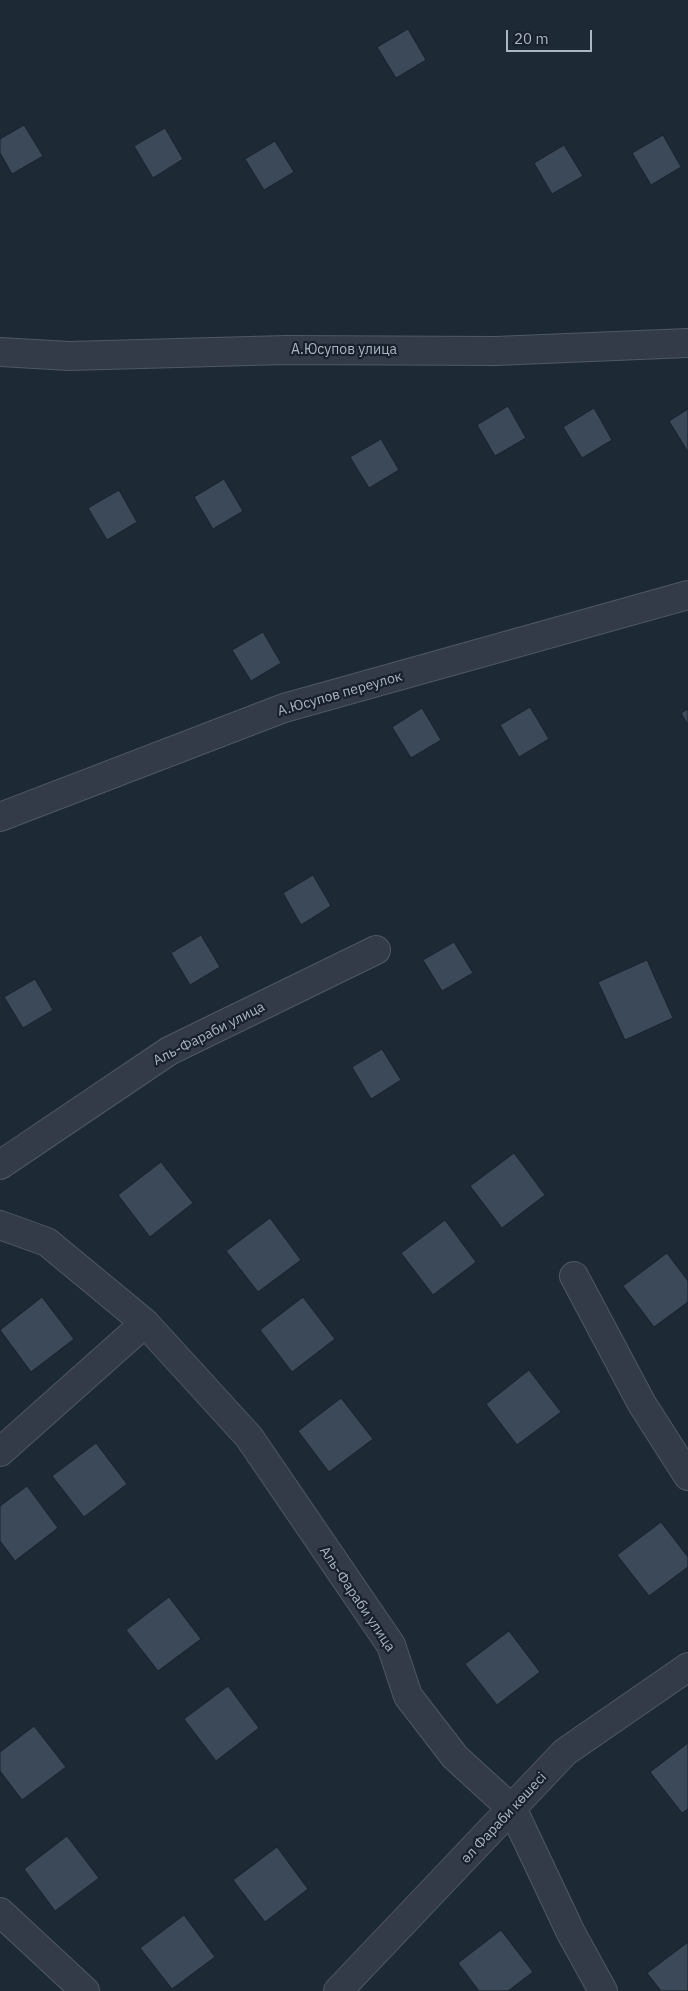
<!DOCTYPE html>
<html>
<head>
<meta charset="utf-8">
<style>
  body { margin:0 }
  #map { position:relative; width:688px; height:1991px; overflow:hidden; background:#1e2936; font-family:"IBM Plex Sans",sans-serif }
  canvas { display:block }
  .scale { position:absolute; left:506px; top:30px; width:86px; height:22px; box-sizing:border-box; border:2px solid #abb5c4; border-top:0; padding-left:6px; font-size:15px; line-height:18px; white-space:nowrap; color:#abb5c4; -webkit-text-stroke:4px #17202b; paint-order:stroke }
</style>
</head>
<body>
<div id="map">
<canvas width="688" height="1991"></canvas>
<div class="scale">20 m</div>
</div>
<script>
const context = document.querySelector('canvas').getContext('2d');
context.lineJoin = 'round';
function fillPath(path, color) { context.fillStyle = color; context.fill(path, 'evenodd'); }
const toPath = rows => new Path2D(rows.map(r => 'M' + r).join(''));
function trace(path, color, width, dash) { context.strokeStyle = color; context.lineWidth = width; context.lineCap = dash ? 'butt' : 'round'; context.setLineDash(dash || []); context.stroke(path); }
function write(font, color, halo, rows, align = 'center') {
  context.font = font + ' "IBM Plex Sans",sans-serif'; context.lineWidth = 4.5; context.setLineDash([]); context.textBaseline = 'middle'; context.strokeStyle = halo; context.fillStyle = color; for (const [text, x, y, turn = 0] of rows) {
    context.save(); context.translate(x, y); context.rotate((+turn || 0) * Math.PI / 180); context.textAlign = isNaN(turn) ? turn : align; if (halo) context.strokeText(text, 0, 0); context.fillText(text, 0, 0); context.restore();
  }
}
const building = toPath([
  [408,29,426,60,396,78,377,47,408,29],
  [24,125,43,156,12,174,0,153,0,139,24,125],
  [165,128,183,159,153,178,134,146,165,128],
  [663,135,681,167,651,185,632,153,663,135],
  [275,141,294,172,264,190,245,159,275,141],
  [564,145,583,176,552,194,534,163,564,145],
  [508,406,526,438,495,456,477,425,508,406],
  [594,408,612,440,582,458,563,427,594,408],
  [688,409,688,452,669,421,688,409],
  [381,439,399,470,369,488,350,457,381,439],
  [224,479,243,511,213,529,194,497,224,479],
  [119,490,137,522,107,540,88,508,119,490],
  [263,632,281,663,251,681,232,650,263,632],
  [530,707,549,739,519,757,500,725,530,707],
  [422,708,441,740,411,758,392,727,422,708],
  [688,709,688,725,681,713,688,709],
  [313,875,331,906,301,925,283,893,313,875],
  [201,935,220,967,190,985,171,953,201,935],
  [454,942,473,973,442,991,423,960,454,942],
  [647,960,673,1018,625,1040,598,982,647,960],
  [35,979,53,1010,23,1028,4,997,35,979],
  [382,1049,401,1080,371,1099,352,1067,382,1049],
  [514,1153,545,1195,502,1228,470,1186,514,1153],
  [161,1162,193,1203,150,1237,118,1195,161,1162],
  [270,1218,301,1260,258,1292,226,1251,270,1218],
  [445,1220,476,1262,433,1295,401,1253,445,1220],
  [667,1253,688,1281,688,1302,654,1327,623,1286,667,1253],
  [42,1297,74,1339,31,1372,0,1330,42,1297],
  [303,1297,335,1339,292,1372,260,1330,303,1297],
  [529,1370,561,1412,517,1445,486,1404,529,1370],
  [341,1398,373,1439,329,1472,298,1431,341,1398],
  [96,1443,127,1484,84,1517,52,1476,96,1443],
  [27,1486,58,1528,15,1561,0,1541,0,1506,27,1486],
  [661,1522,688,1557,688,1567,649,1596,617,1555,661,1522],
  [169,1597,201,1639,158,1671,126,1630,169,1597],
  [509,1631,540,1672,497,1705,465,1664,509,1631],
  [228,1686,259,1728,216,1761,184,1719,228,1686],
  [34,1726,66,1767,22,1800,0,1771,0,1752,34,1726],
  [688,1743,688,1809,682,1813,650,1772,688,1743],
  [67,1836,99,1878,55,1911,24,1869,67,1836],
  [277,1847,308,1889,265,1922,233,1880,277,1847],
  [184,1915,215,1957,172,1989,140,1948,184,1915],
  [501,1930,533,1972,508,1991,479,1991,458,1963,501,1930],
  [688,1942,688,1991,661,1991,647,1973,688,1942]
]);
const street = toPath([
  [0,352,69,356,286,350,495,351,688,343],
  [0,817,284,708,688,595],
  [0,1165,169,1051,376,950],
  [0,1225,47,1242,145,1323,249,1437,391,1645,408,1696,455,1757,513,1810,571,1933,603,1991],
  [574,1276,642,1404,688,1476],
  [0,1452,145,1323],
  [0,1912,85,1991],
  [338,1991,565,1752,688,1667]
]);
const streetNames = [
  ["А.Юсупов улица",344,350],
  ["А.Юсупов переулок",340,694,-16],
  ["Аль-Фараби улица",209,1034,-27],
  ["Аль-Фараби улица",357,1599,56],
  ["әл Фараби көшесі",504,1818,-47]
];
fillPath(building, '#3c4959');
trace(building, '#19222d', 1);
trace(street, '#4f5865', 30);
trace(street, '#323b47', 28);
write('14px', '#abb5c4', '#17202b', streetNames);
</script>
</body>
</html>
